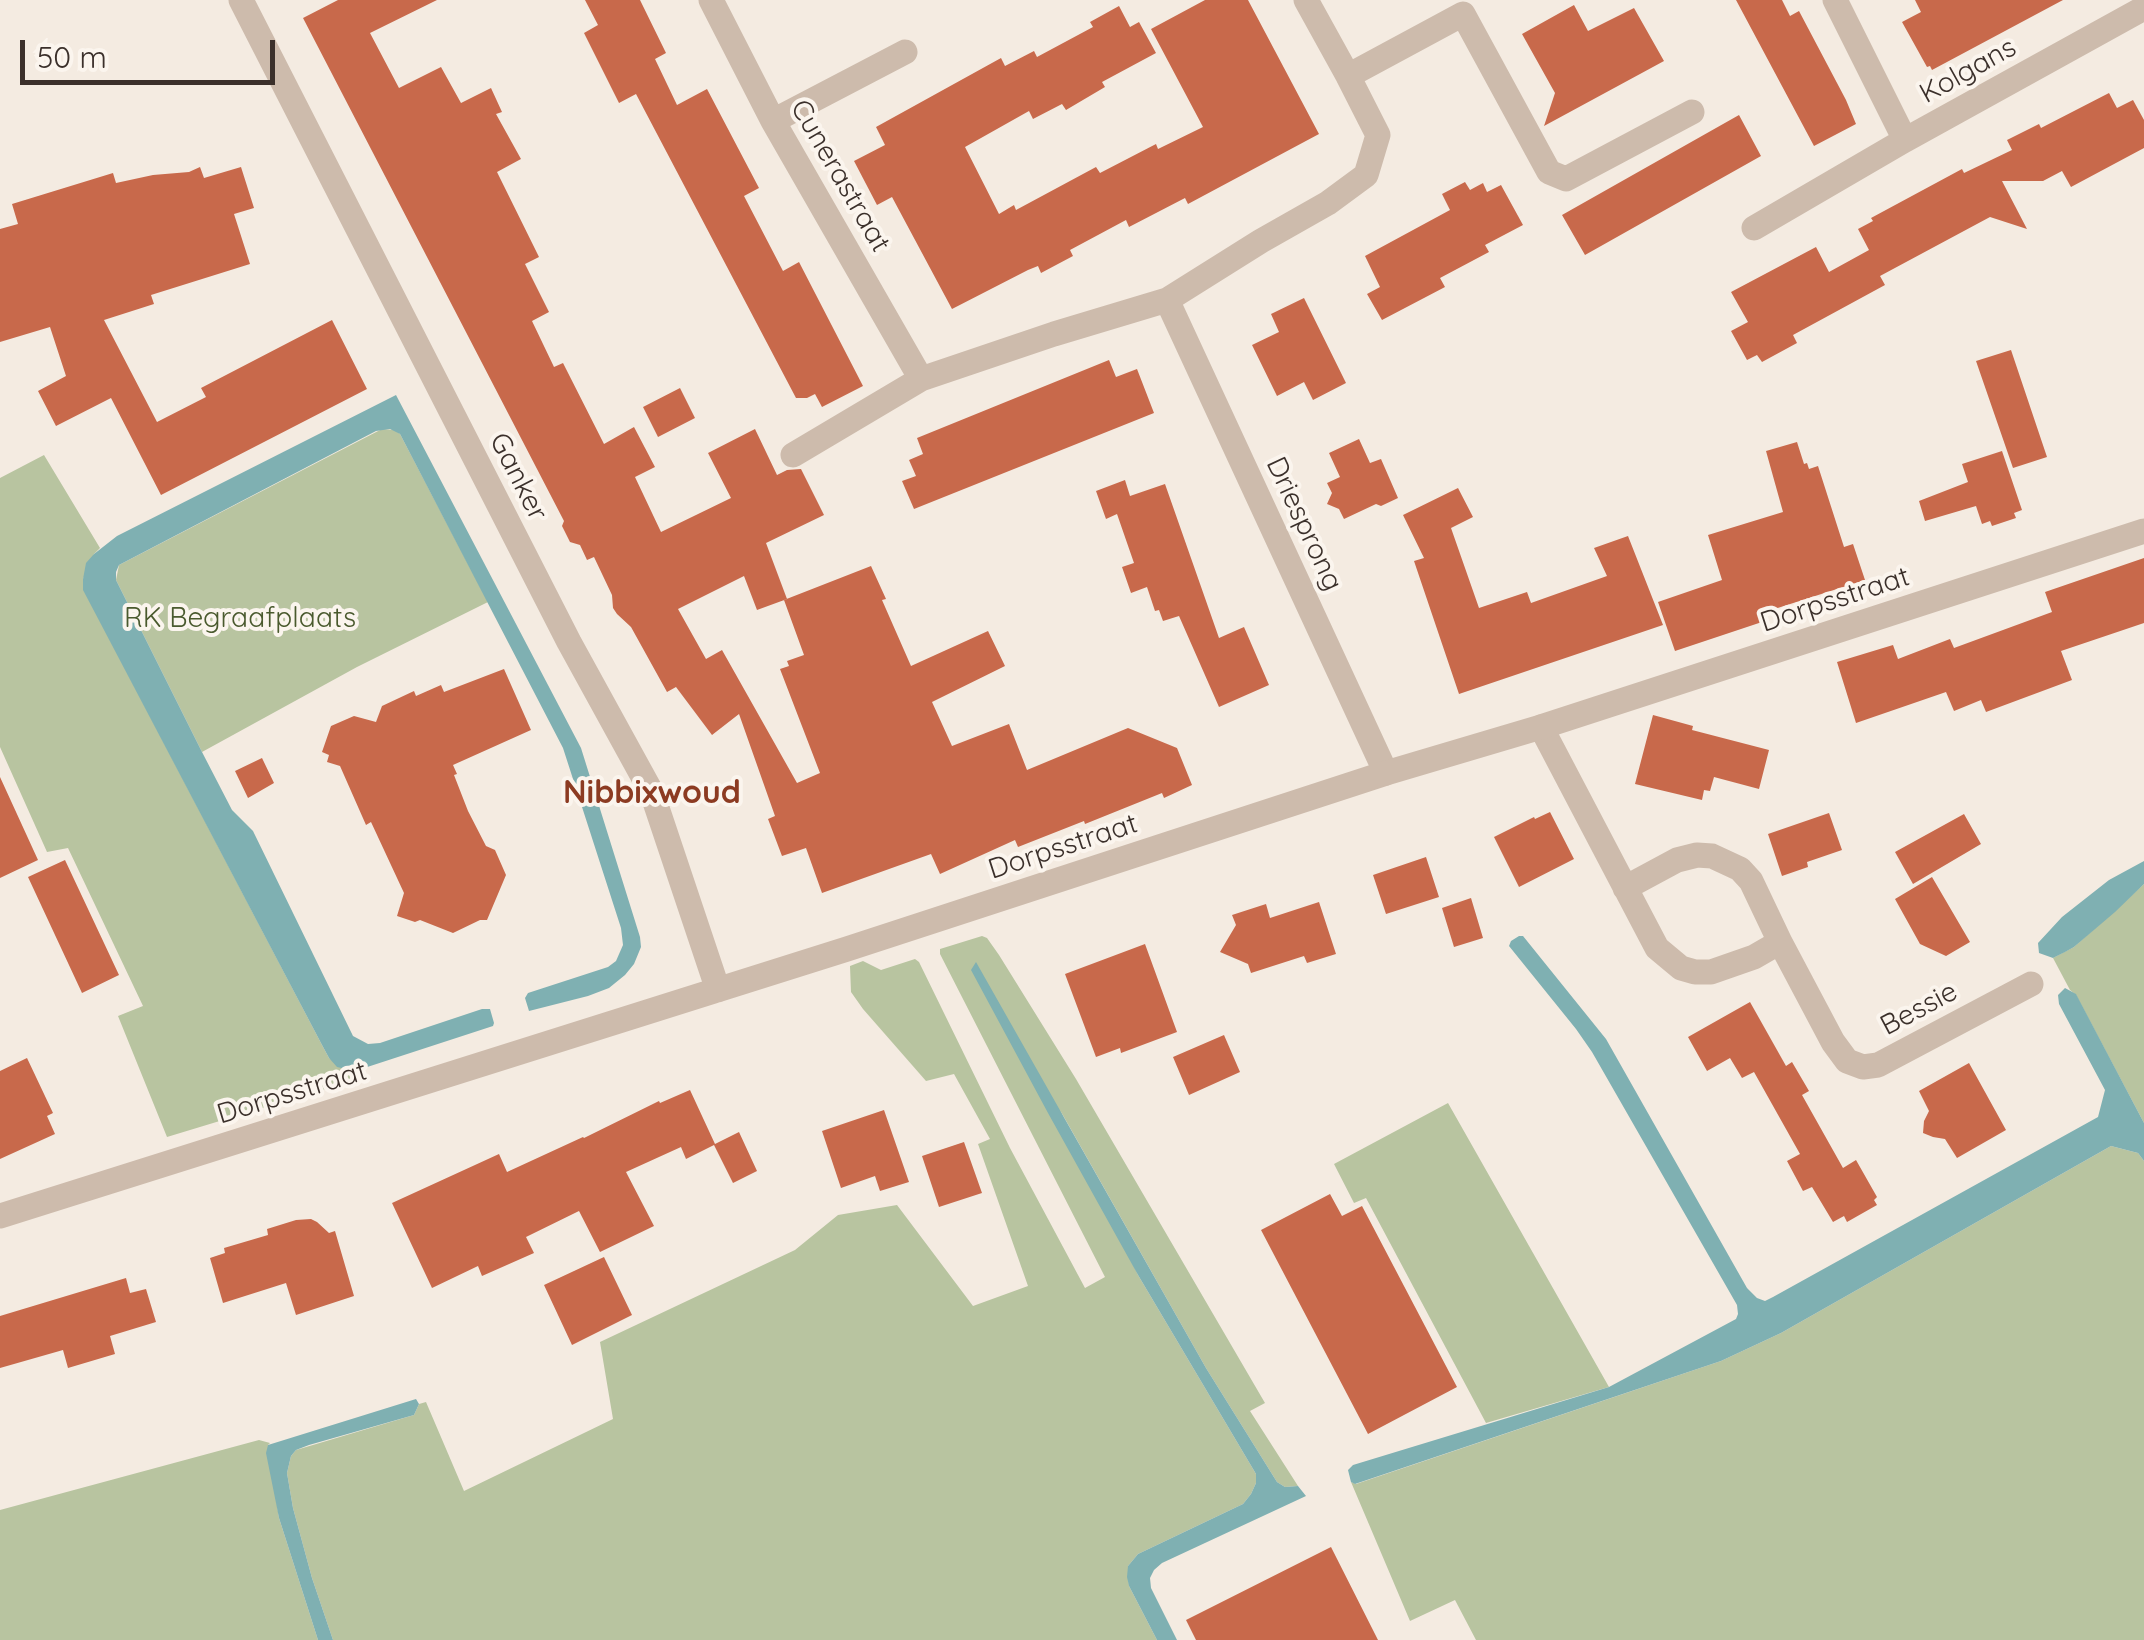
<!DOCTYPE html>
<html>
<head>
<meta charset="utf-8">
<style>
  body { margin:0 }
  #map { position:relative; width:2144px; height:1640px; overflow:hidden; background:#f4ebe1; font-family:Quicksand,sans-serif }
  canvas { display:block }
  .scale { position:absolute; left:20px; top:40px; width:255px; height:45px; box-sizing:border-box; border:5px solid #3b302b; border-top:0; padding-left:12px; font-size:30px; line-height:35px; white-space:nowrap; color:#3b302b; -webkit-text-stroke:8px #fbf5ee; paint-order:stroke }
</style>
</head>
<body>
<div id="map">
<canvas width="2144" height="1640"></canvas>
<div class="scale">50 m</div>
</div>
<script>
const context = document.querySelector('canvas').getContext('2d');
context.lineJoin = 'round';
function fillPath(path, color) { context.fillStyle = color; context.fill(path, 'evenodd'); }
const toPath = rows => new Path2D(rows.map(r => 'M' + r).join(''));
function trace(path, color, width, dash) { context.strokeStyle = color; context.lineWidth = width; context.lineCap = dash ? 'butt' : 'round'; context.setLineDash(dash || []); context.stroke(path); }
function write(font, color, halo, rows, align = 'center') {
  context.font = font + ' Quicksand,sans-serif'; context.lineWidth = 8; context.setLineDash([]); context.textBaseline = 'middle'; context.strokeStyle = halo; context.fillStyle = color; for (const [text, x, y, turn = 0] of rows) {
    context.save(); context.translate(x, y); context.rotate((+turn || 0) * Math.PI / 180); context.textAlign = isNaN(turn) ? turn : align; if (halo) context.strokeText(text, 0, 0); context.fillText(text, 0, 0); context.restore();
  }
}
const green = toPath([
  [382,429,395,430,400,434,488,602,357,667,202,752,116,580,119,565],
  [44,455,100,548,94,554,83,579,84,590,322,1045,329,1058,346,1070,350,1071,354,1080,307,1095,302,1088,278,1097,279,1103,167,1137,118,1016,143,1006,68,848,47,852,0,747,0,478],
  [2144,884,2144,1123,2076,995,2070,990,2053,958,2074,947],
  [982,936,987,938,999,955,1076,1079,1265,1403,1250,1411,1298,1486,1285,1487,1277,1482,1206,1368,1060,1110,1138,1275,1256,1474,1256,1483,1251,1494,1243,1504,1138,1554,1128,1566,1129,1586,1157,1640,333,1640,312,1578,293,1508,287,1473,291,1456,296,1450,414,1415,419,1404,426,1402,464,1491,613,1419,600,1342,795,1250,838,1215,897,1205,973,1306,1028,1286,978,1144,990,1139,954,1074,926,1081,863,1009,851,992,850,966,863,961,881,970,915,959,919,962,1010,1148,1085,1288,1105,1277,940,954,940,949],
  [1448,1103,1609,1387,1486,1423,1366,1198,1354,1203,1334,1164],
  [2111,1146,2138,1153,2144,1161,2144,1640,1476,1640,1455,1600,1410,1621,1351,1482,1356,1484,1721,1361,1781,1333],
  [259,1440,270,1443,268,1445,279,1518,318,1640,0,1640,0,1510]
]);
const water = toPath([
  [396,395,581,748,640,937,641,947,634,964,625,975,609,988,588,996,529,1011,525,998,528,993,608,967,616,961,623,945,621,928,563,748,400,434,390,429,376,431,119,565,116,572,116,580,202,752,232,810,253,831,353,1036,368,1044,380,1043,482,1009,490,1009,494,1023,493,1026,355,1071,337,1067,329,1058,322,1045,83,590,83,579,86,563,94,554,117,536],
  [2144,861,2144,884,2115,912,2074,947,2065,952,2053,958,2039,953,2038,943,2062,917,2109,880],
  [1519,936,1523,936,1606,1039,1747,1288,1757,1298,1765,1301,1773,1297,2098,1117,2105,1090,2059,1004,2058,995,2065,988,2076,994,2144,1123,2144,1161,2138,1153,2111,1146,1781,1333,1721,1361,1355,1484,1351,1482,1348,1470,1353,1465,1609,1387,1736,1319,1738,1314,1737,1305,1592,1052,1576,1029,1509,946,1511,941],
  [976,962,1206,1368,1277,1482,1285,1487,1298,1486,1306,1496,1162,1563,1154,1570,1150,1578,1151,1588,1177,1640,1157,1640,1129,1586,1127,1577,1128,1566,1138,1554,1243,1504,1251,1494,1256,1483,1256,1474,1138,1275,1048,1113,971,970],
  [416,1399,419,1404,414,1415,309,1445,296,1450,291,1456,287,1473,293,1508,312,1578,333,1640,318,1640,279,1518,266,1453,268,1445]
]);
const building = toPath([
  [338,0,437,0,370,33,399,88,441,67,461,103,491,88,502,112,496,114,521,159,497,172,539,257,525,264,549,312,532,321,554,367,563,363,604,444,634,427,655,467,635,477,661,532,731,498,708,453,755,429,777,475,787,470,801,469,824,515,766,543,787,599,757,610,744,576,678,609,706,659,722,650,797,783,820,773,780,669,789,666,787,661,804,655,784,600,871,566,886,599,882,600,911,666,988,631,1005,666,932,702,952,746,1009,724,1027,770,1128,728,1177,748,1192,785,1164,798,1162,793,1085,824,1084,821,1018,847,1015,840,940,874,931,854,822,893,806,848,782,856,768,819,775,816,739,714,712,735,676,687,667,692,631,627,617,614,613,608,612,595,594,557,587,560,580,545,570,542,562,526,564,521,303,18],
  [585,0,640,0,666,53,655,59,677,105,707,89,759,188,744,196,783,271,799,262,863,386,822,407,815,394,807,398,796,398,636,94,619,103,584,33,598,25],
  [1205,0,1248,0,1319,134,1188,204,1185,198,1129,227,1126,220,1070,250,1073,256,1041,273,1038,266,1028,270,952,309,892,197,877,205,854,161,885,145,876,127,1001,58,1005,66,1034,51,1037,57,1093,27,1090,22,1119,6,1130,27,1139,22,1156,53,1102,82,1105,87,1066,110,1062,104,1033,119,1029,111,965,147,999,214,1014,205,1016,210,1096,167,1100,173,1156,144,1158,149,1203,127,1151,29],
  [1736,0,1782,0,1790,16,1799,11,1846,100,1856,124,1814,146],
  [1915,0,2063,0,1932,70,1930,66,1927,67,1902,22,1921,12],
  [1574,5,1588,31,1634,8,1664,61,1544,126,1555,93,1522,34],
  [2109,93,2117,108,2133,100,2144,120,2144,148,2071,187,2062,171,2043,181,2002,181,2027,229,1990,217,1880,276,1885,285,1793,335,1797,343,1762,362,1757,355,1747,360,1731,331,1748,322,1731,292,1816,247,1829,272,1869,250,1858,229,1873,221,1871,218,1962,169,1964,173,2012,150,2007,140,2039,124,2041,128],
  [1739,115,1761,156,1585,255,1562,215],
  [200,167,204,178,241,167,254,208,234,214,250,264,151,295,154,304,104,320,157,422,206,397,201,388,332,320,367,389,161,495,111,398,56,426,38,391,66,376,50,327,0,342,0,229,18,224,12,204,113,173,116,183,153,175,189,172],
  [1465,182,1470,190,1483,183,1487,192,1501,185,1523,225,1485,245,1489,252,1440,278,1445,287,1382,320,1367,294,1380,287,1365,256,1450,210,1442,194],
  [1304,298,1346,383,1313,400,1304,382,1277,396,1252,345,1279,332,1271,314],
  [2011,350,2047,457,2013,468,1976,361],
  [1109,360,1116,377,1137,369,1154,413,914,509,902,481,916,476,909,460,923,454,917,438],
  [680,388,695,418,658,437,643,407],
  [1359,439,1370,463,1381,459,1398,498,1381,506,1376,504,1344,519,1339,509,1327,504,1332,493,1327,483,1340,477,1329,453],
  [1797,442,1804,464,1807,463,1809,469,1818,466,1844,547,1853,544,1865,580,1759,614,1762,622,1675,651,1658,602,1722,580,1708,535,1783,512,1766,451],
  [2002,451,2022,510,2014,513,2016,518,1992,526,1990,521,1982,524,1976,506,1925,521,1919,501,1968,482,1962,464],
  [1125,480,1130,496,1165,484,1219,638,1244,627,1269,685,1219,707,1179,616,1163,621,1159,610,1155,611,1147,587,1131,593,1122,567,1134,563,1117,514,1106,519,1096,491],
  [1458,488,1473,517,1451,528,1479,608,1527,592,1531,603,1607,576,1594,548,1628,536,1663,625,1459,694,1414,561,1424,558,1403,515],
  [2144,558,2144,623,2061,651,2072,680,1986,712,1981,700,1954,711,1946,692,1856,723,1837,662,1893,645,1898,659,1950,639,1954,648,2052,612,2045,592],
  [504,669,531,730,453,765,457,774,454,775,468,811,486,846,495,850,506,875,487,920,480,920,453,933,420,920,415,922,397,916,404,893,371,822,366,825,340,766,327,762,329,755,322,752,331,726,354,716,376,722,382,706,414,691,416,696,441,685,444,692],
  [1653,715,1693,726,1692,730,1769,750,1759,789,1714,777,1710,791,1704,790,1702,800,1635,784],
  [262,758,274,783,248,798,235,771],
  [0,777,38,860,0,878],
  [1550,812,1574,859,1519,887,1494,837,1534,817,1535,819],
  [1829,813,1842,850,1807,862,1808,867,1782,876,1768,834],
  [1964,814,1981,844,1913,884,1895,852],
  [1426,857,1439,897,1386,914,1373,875],
  [65,860,119,975,82,993,28,877],
  [1932,877,1970,942,1946,956,1920,944,1895,899],
  [1471,898,1483,938,1454,947,1442,908],
  [1319,902,1336,954,1307,963,1304,956,1251,973,1248,964,1220,952,1236,925,1232,915,1266,904,1270,918],
  [1145,944,1177,1032,1121,1053,1120,1048,1096,1057,1065,974],
  [1750,1002,1786,1066,1792,1062,1809,1091,1802,1095,1843,1168,1856,1160,1877,1197,1874,1200,1877,1205,1847,1222,1844,1216,1833,1222,1812,1187,1803,1191,1787,1161,1800,1154,1754,1072,1742,1078,1730,1058,1707,1071,1688,1037],
  [1224,1035,1240,1072,1189,1095,1173,1057],
  [27,1058,53,1113,47,1116,55,1134,0,1159,0,1071],
  [1969,1063,2006,1130,1957,1158,1945,1139,1933,1137,1923,1133,1924,1121,1929,1111,1919,1091],
  [690,1090,715,1144,739,1132,757,1171,733,1183,714,1145,686,1159,681,1147,626,1172,654,1226,600,1252,579,1211,526,1237,534,1253,482,1276,478,1266,432,1288,392,1203,499,1154,507,1172,583,1137,584,1138,659,1101,660,1103],
  [884,1110,909,1182,880,1191,875,1176,841,1188,822,1131],
  [964,1142,982,1193,939,1207,922,1156],
  [1330,1194,1342,1216,1362,1206,1457,1387,1368,1434,1261,1230],
  [311,1219,317,1222,329,1233,335,1231,354,1296,296,1315,286,1283,223,1303,210,1258,225,1253,224,1248,268,1235,267,1229,296,1220],
  [604,1257,632,1315,572,1345,544,1285],
  [126,1278,130,1293,146,1289,156,1322,110,1336,115,1354,68,1368,63,1350,0,1368,0,1316],
  [1331,1547,1378,1640,1196,1640,1186,1620]
]);
const minor = toPath([
  [711,0,773,121,921,379],
  [1306,0,1348,76,1463,14,1549,172,1566,179,1692,112],
  [1835,0,1905,140,2144,8],
  [1348,76,1378,135,1366,175,1328,203,1261,241,1167,300,1386,773],
  [773,121,905,52],
  [1754,228,1905,140],
  [793,455,921,379,1054,334,1167,300],
  [1541,727,1657,948,1681,968,1695,972,1711,972,1754,957,1780,942,1833,1042,1847,1061,1863,1067,1878,1065,2031,984],
  [1625,888,1677,860,1697,855,1712,856,1740,869,1751,881,1780,942]
]);
const tertiary = toPath([
  [241,0,569,642,652,793,718,990],
  [0,1216,847,949,1386,773,1541,727,2144,531]
]);
const streetNames = [
  ["Kolgans",1968,71,-29],
  ["Cunerastraat",840,176,60],
  ["Ganker",518,477,63],
  ["Driesprong",1304,524,65],
  ["Dorpsstraat",1835,600,-18],
  ["Dorpsstraat",1063,847,-18],
  ["Bessie",1919,1009,-28],
  ["Dorpsstraat",292,1093,-17]
];
const parkNames = [
  ["RK Begraafplaats",240,619]
];
const quarterNames = [
  ["Nibbixwoud",652,793]
];
fillPath(green, '#b8c4a0');
fillPath(water, '#7fb0b2');
fillPath(building, '#c8694b');
trace(minor, '#cdbbac', 25);
trace(tertiary, '#cdbbac', 25);
write('28px', '#3b302b', '#fbf5ee', streetNames);
write('28px', '#4a5a2e', '#fbf5ee', parkNames);
write('bold 32px', '#8c3b22', '#fbf5ee', quarterNames);
</script>
</body>
</html>
